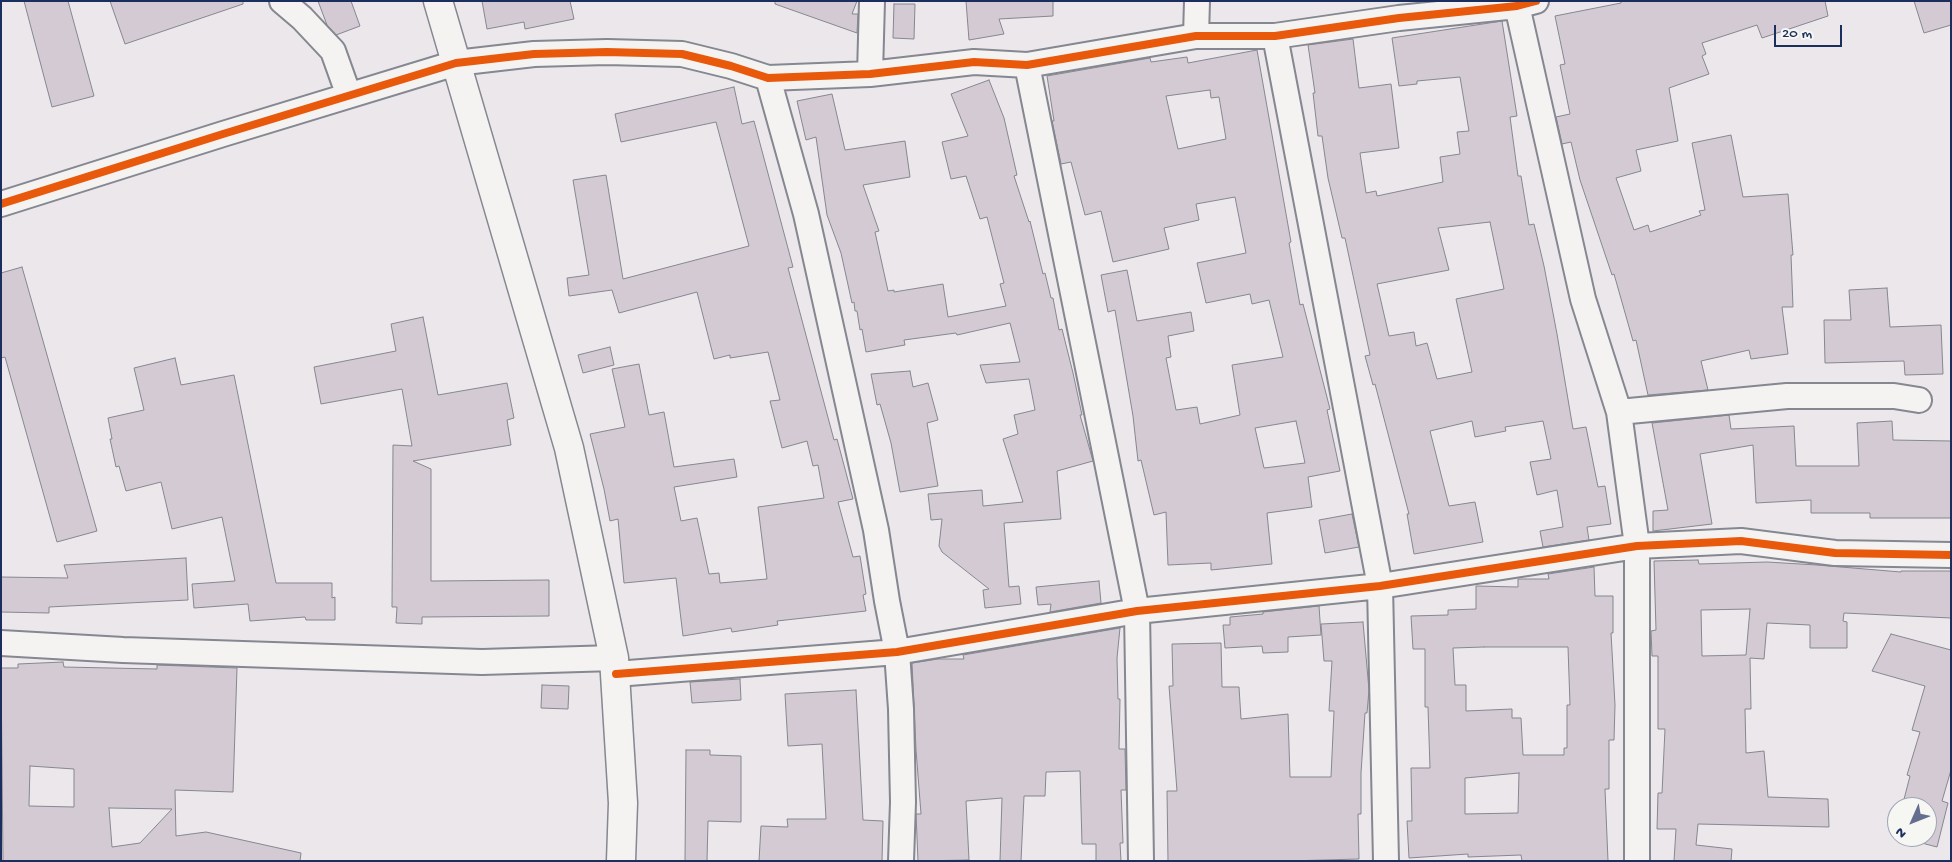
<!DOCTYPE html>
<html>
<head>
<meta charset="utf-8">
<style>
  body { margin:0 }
  #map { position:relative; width:1952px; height:862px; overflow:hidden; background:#ece7ea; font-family:"Gochi Hand",sans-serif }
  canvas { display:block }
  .frame { position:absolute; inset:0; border:2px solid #1b2f5e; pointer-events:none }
  .north { position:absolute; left:1887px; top:797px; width:50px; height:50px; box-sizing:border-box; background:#f6f6f2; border:1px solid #9ea6b7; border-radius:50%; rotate:226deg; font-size:14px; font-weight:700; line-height:20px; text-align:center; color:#1b2f5e }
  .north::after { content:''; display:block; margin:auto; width:18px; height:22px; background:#646f8f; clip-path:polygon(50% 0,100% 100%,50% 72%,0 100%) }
  .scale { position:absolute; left:1774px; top:25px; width:68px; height:22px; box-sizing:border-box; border:2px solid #1b2f5e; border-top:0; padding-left:6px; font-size:15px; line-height:18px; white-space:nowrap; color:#1b2f5e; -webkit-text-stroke:4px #f6f6f2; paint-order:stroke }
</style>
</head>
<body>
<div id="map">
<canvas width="1952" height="862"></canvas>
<div class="frame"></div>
<div class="north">N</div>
<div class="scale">20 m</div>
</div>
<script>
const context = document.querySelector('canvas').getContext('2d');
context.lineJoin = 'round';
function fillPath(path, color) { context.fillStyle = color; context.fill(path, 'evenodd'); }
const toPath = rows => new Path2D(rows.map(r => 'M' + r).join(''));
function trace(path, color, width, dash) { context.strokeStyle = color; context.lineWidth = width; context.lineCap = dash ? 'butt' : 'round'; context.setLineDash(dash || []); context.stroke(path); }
const building = toPath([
  [24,1,68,1,94,96,52,107,24,1],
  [110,1,243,1,243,4,125,44,110,1],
  [318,1,351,1,360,26,336,35,327,25,318,1],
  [482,1,570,1,574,19,525,29,524,22,487,29,482,1],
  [775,1,857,1,852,14,858,14,857,33,775,4,775,1],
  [966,1,1053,1,1053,16,999,19,1004,34,969,40,966,1],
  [1621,1,1825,1,1828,16,1762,38,1757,25,1702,43,1706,54,1702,56,1709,74,1669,88,1678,141,1636,150,1641,171,1616,178,1634,230,1648,225,1650,232,1701,215,1699,211,1705,210,1692,143,1731,135,1743,197,1788,194,1793,255,1791,255,1793,307,1782,307,1788,354,1751,359,1749,350,1701,361,1708,390,1648,395,1636,340,1633,341,1614,274,1612,275,1580,180,1571,142,1562,144,1556,117,1570,114,1560,65,1565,64,1555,16,1621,3,1621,1],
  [1914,1,1951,1,1951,25,1924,33,1914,1],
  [894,4,915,4,914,39,893,38,894,4],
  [1502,21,1517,116,1510,117,1518,176,1521,176,1529,225,1534,224,1544,266,1557,334,1573,429,1586,427,1598,487,1605,486,1611,524,1587,527,1589,540,1543,547,1540,531,1563,527,1557,490,1537,495,1530,462,1551,459,1543,421,1505,427,1506,431,1475,437,1472,421,1430,431,1449,506,1475,502,1483,542,1414,554,1407,514,1409,514,1375,384,1373,385,1365,356,1370,355,1345,238,1342,238,1328,178,1322,136,1318,136,1313,93,1315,93,1308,45,1353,39,1359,88,1391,84,1399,148,1360,153,1366,193,1376,191,1377,196,1443,182,1440,157,1460,154,1457,132,1469,131,1460,77,1417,81,1417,84,1399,86,1392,38,1502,21],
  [1490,222,1504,289,1456,299,1472,372,1437,379,1427,343,1416,346,1414,332,1389,336,1377,284,1449,270,1438,228,1490,222],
  [1257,50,1291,242,1289,243,1300,305,1303,304,1330,409,1327,410,1340,471,1308,477,1312,507,1267,513,1272,564,1211,570,1211,563,1168,565,1166,512,1154,515,1141,460,1138,461,1133,416,1115,310,1108,312,1101,275,1127,270,1137,321,1191,312,1194,331,1168,336,1171,357,1166,358,1176,410,1197,407,1200,424,1240,415,1232,365,1283,357,1269,300,1252,304,1250,294,1206,303,1197,263,1246,253,1235,197,1196,204,1199,220,1164,228,1169,249,1113,262,1101,211,1085,215,1071,162,1061,164,1052,121,1054,121,1047,76,1150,58,1151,62,1187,57,1188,63,1257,50],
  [1210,90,1211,98,1219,97,1226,139,1178,149,1166,96,1210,90],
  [1296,421,1305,463,1264,468,1255,428,1296,421],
  [989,80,1004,118,1017,175,1014,176,1029,222,1030,221,1043,274,1045,273,1051,298,1053,298,1059,330,1062,329,1073,373,1082,415,1080,415,1093,461,1057,471,1061,519,1004,523,1009,587,1019,586,1021,604,985,608,983,590,989,589,942,552,939,546,942,519,931,520,928,494,982,490,983,506,1023,502,1003,439,1018,434,1014,415,1035,410,1029,379,986,383,980,365,1020,362,1010,323,957,335,956,333,904,340,905,345,866,352,862,329,860,330,857,311,855,311,854,302,852,303,841,253,827,215,816,137,806,140,797,101,832,94,845,150,905,141,910,177,863,185,879,231,875,232,888,291,894,290,894,292,943,284,948,317,1006,306,1000,284,1004,283,987,217,980,219,966,176,951,179,942,142,968,136,951,94,989,80],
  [734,87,742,124,754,121,793,267,788,268,834,440,837,439,853,499,838,502,853,557,860,556,866,594,863,595,866,611,777,621,778,625,732,632,731,628,683,636,676,578,624,583,618,519,610,521,604,489,590,434,625,427,612,369,639,364,649,415,664,412,674,467,734,459,737,477,674,487,681,521,697,518,709,574,719,573,720,583,767,579,758,507,824,498,818,465,813,466,807,441,782,448,770,401,780,400,768,352,730,358,730,355,714,359,697,292,619,313,612,290,569,296,567,278,589,275,573,180,606,175,623,279,749,246,716,122,621,142,615,114,734,87],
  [22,267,97,531,57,542,5,357,1,358,1,273,22,267],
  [1887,288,1890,327,1941,325,1943,374,1905,375,1904,361,1825,363,1824,320,1851,320,1849,290,1887,288],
  [423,317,438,395,507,383,514,418,507,420,511,445,413,461,431,469,431,581,549,580,549,616,422,617,422,624,396,623,397,607,392,607,393,445,412,446,402,389,321,404,314,367,396,351,391,324,423,317],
  [610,347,614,365,583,373,578,355,610,347],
  [175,358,181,385,234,375,276,583,332,583,332,598,335,597,335,620,306,620,305,617,250,621,248,604,194,608,192,584,235,581,222,517,172,529,161,482,126,491,119,466,116,467,110,439,112,439,108,418,144,410,134,368,175,358],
  [910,371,913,387,928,383,938,420,927,423,938,486,900,492,891,443,880,404,877,405,871,374,910,371],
  [1729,415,1731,429,1794,426,1796,466,1859,466,1857,423,1892,421,1893,440,1951,441,1951,518,1870,518,1870,513,1811,513,1811,500,1756,503,1753,445,1700,454,1712,524,1653,531,1653,511,1668,510,1652,423,1729,415],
  [1352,514,1359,547,1325,553,1319,520,1352,514],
  [186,558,188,600,49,607,49,613,1,612,1,577,68,578,64,565,186,558],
  [1698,560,1699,564,1767,562,1817,565,1901,572,1901,571,1951,571,1951,618,1844,613,1843,621,1847,622,1847,648,1810,648,1810,625,1767,623,1764,659,1750,658,1751,709,1745,709,1746,753,1764,751,1768,797,1828,799,1829,827,1698,824,1696,845,1732,849,1731,861,1674,861,1676,829,1657,829,1658,793,1662,793,1665,729,1658,729,1658,656,1652,656,1651,631,1656,630,1654,561,1698,560],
  [1750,609,1746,655,1702,656,1701,610,1750,609],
  [1594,567,1595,596,1613,596,1613,633,1611,633,1615,705,1614,740,1609,740,1609,789,1605,789,1608,861,1522,861,1521,855,1468,857,1468,854,1409,858,1407,821,1412,821,1411,768,1430,768,1428,707,1425,707,1425,649,1413,649,1411,616,1448,615,1448,610,1476,609,1476,586,1518,587,1518,579,1549,579,1548,574,1594,567],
  [1484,647,1568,647,1570,705,1567,705,1567,748,1564,748,1564,755,1523,755,1521,718,1512,718,1512,709,1466,711,1466,685,1455,685,1453,648,1484,647],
  [1519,773,1518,813,1465,814,1465,778,1519,773],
  [1099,581,1101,603,1050,612,1051,604,1038,605,1036,587,1099,581],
  [1319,606,1321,635,1288,637,1288,652,1263,653,1262,646,1225,648,1223,625,1230,625,1230,617,1263,614,1263,612,1319,606],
  [1363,622,1369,690,1367,713,1365,713,1361,773,1361,814,1358,814,1359,859,1288,861,1168,861,1167,791,1177,791,1169,686,1173,686,1172,644,1221,643,1222,687,1239,687,1241,719,1288,714,1290,777,1331,777,1334,711,1329,711,1332,661,1324,661,1321,624,1363,622],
  [1120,628,1117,658,1118,699,1120,699,1119,749,1125,749,1126,790,1121,790,1123,843,1120,843,1121,861,1096,861,1096,844,1082,844,1080,771,1046,772,1045,796,1024,796,1021,861,1000,861,1002,798,966,801,969,860,918,861,916,814,921,814,916,750,912,663,938,659,964,659,963,655,1120,628],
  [1891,634,1951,650,1951,770,1942,801,1948,803,1937,847,1895,836,1897,827,1897,837,1927,837,1927,807,1902,807,1910,776,1907,775,1920,732,1912,730,1925,686,1872,671,1891,634],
  [63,662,64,667,157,669,157,665,237,668,233,792,175,790,176,836,206,832,301,853,300,861,3,861,1,668,18,668,18,664,63,662],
  [30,766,74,769,74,807,29,806,30,766],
  [109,808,172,809,140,843,112,847,109,808],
  [740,679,741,700,692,703,690,682,740,679],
  [542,685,569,686,568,709,541,708,542,685],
  [856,690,863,820,883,821,882,861,759,861,761,826,788,827,787,819,826,819,822,744,788,746,785,694,856,690],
  [686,750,710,750,710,755,741,756,741,822,708,821,707,861,685,861,686,750]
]);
const street = toPath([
  [282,1,302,18,333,51,348,93],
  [1516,1,1583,299,1619,412,1637,546,1637,861],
  [1196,36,1197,1],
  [1275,36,1380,586,1386,861],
  [1027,65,1137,611,1141,861],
  [870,74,872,1],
  [768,78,806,214,876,530,887,601,897,652,901,709,903,802,901,861],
  [1,204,223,134,456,63,534,54,607,52,682,54,731,66,768,78,870,74,974,62,1027,65,1196,36,1275,36,1399,18,1517,6,1536,1],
  [1619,412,1787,396,1894,396,1919,400],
  [1,643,123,650,482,662,614,658],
  [616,674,897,652,1137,611,1380,586,1637,546,1741,541,1835,553,1951,555]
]);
const secondary = toPath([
  [438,1,569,448,614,658,623,803,621,861]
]);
const cycleway = toPath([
  [1,204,223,134,456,63,534,54,607,52,682,54,731,66,768,78,870,74,974,62,1027,65,1196,36,1275,36,1399,18,1517,6,1536,1],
  [616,674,897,652,1137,611,1380,586,1637,546,1741,541,1835,553,1951,555]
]);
fillPath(building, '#d3cad3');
trace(building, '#858791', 1);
trace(street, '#858791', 28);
trace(secondary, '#858791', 31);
trace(street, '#f4f3f2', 24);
trace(secondary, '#f4f3f2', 28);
trace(cycleway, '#e8590c', 8);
</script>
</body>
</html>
